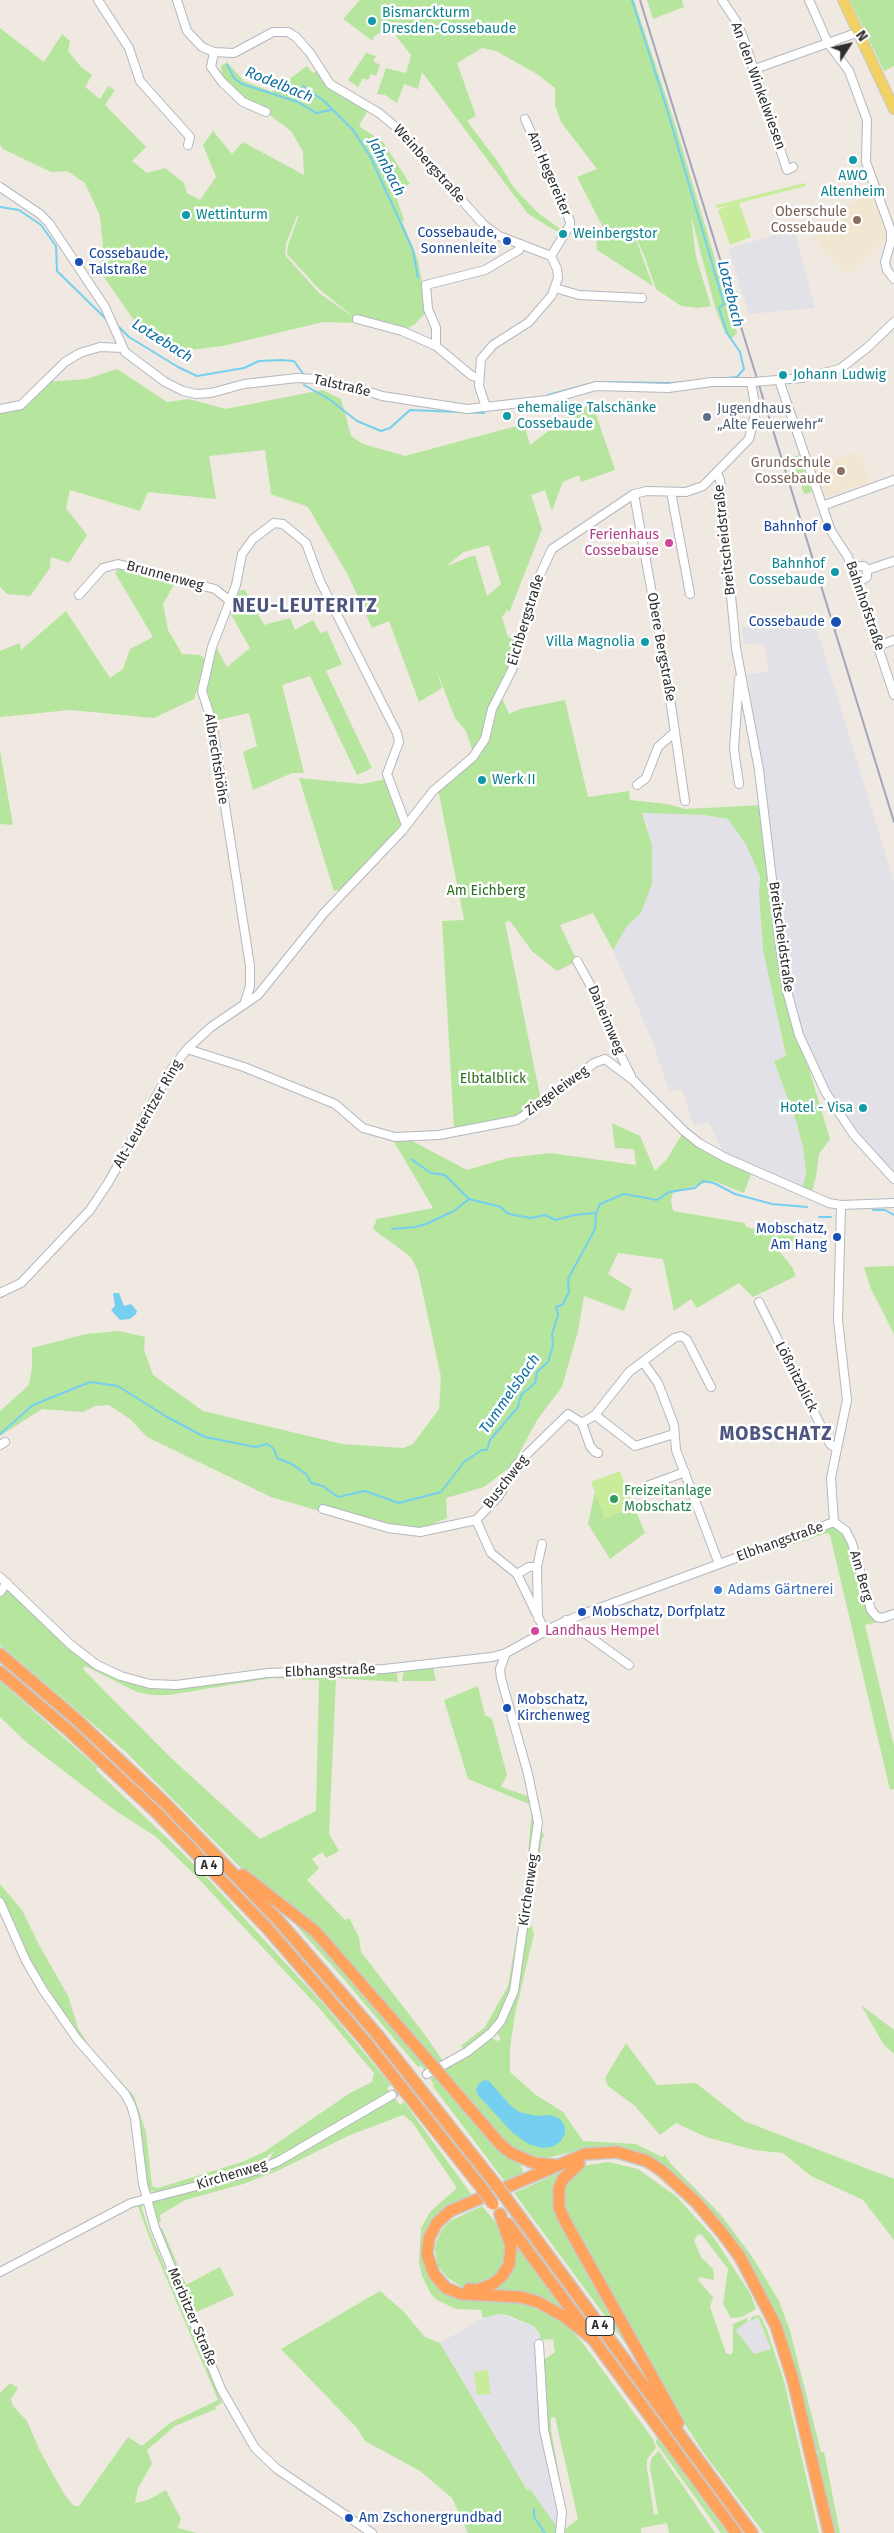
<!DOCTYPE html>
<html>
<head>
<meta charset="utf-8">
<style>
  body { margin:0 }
  #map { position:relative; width:894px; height:2533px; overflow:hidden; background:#efe9e1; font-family:"Fira Sans",sans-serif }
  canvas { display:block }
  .north { position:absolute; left:824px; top:20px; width:50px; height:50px; -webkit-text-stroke:4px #fff; paint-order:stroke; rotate:55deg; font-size:14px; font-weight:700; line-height:20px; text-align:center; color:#2e2e2e }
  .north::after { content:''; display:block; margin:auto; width:18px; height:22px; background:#2e2e2e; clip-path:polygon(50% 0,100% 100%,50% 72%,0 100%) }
</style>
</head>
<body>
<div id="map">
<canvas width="894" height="2533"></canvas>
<div class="north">N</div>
</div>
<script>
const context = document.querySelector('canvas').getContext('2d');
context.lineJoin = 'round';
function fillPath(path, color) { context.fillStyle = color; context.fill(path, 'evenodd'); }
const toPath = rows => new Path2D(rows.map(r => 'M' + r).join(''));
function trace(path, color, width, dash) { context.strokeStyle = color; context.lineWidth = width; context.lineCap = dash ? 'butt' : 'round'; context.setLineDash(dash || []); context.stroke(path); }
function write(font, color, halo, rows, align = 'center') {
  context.font = font + ' "Fira Sans",sans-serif'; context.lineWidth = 5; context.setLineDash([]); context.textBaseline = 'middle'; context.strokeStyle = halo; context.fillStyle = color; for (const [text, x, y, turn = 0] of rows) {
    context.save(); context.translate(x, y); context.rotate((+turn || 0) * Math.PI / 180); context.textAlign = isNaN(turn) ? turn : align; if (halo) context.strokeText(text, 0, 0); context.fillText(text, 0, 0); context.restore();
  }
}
const industrial = toPath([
  [794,229,815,308,749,314,728,249],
  [812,614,894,882,894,1173,875,1154,833,1097,799,1035,787,991,747,675,769,671,764,643,744,644,742,627],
  [642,813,704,815,728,819,745,843,760,876,759,894,763,950,786,1057,774,1061,796,1121,803,1147,806,1172,802,1191,726,1158,708,1122,694,1126,682,1089,670,1092,651,1038,613,950,627,926,641,913,648,827],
  [499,2314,534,2326,540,2334,540,2340,536,2340,540,2431,560,2512,559,2530,530,2489,528,2491,440,2343,483,2318],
  [758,2317,771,2349,753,2354,736,2330,745,2322]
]);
const education = toPath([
  [873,194,888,239,847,276,813,238,854,201],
  [829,452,832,460,860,452,870,482,827,497,825,496,812,459]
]);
const green = toPath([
  [360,0,634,0,674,121,737,333,731,339,725,333,715,307,691,216,696,257,711,306,698,308,681,306,656,289,644,255,633,231,653,286,597,250,596,238,605,231,577,177,597,169,561,122,555,105,555,88,537,74,496,51,482,48,457,63,476,116,467,121,498,162,514,188,538,213,563,231,561,234,528,214,422,72,418,89,404,84,397,103,385,95,377,94,386,68,406,73,411,55,389,27,373,37,373,41,343,19],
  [647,0,682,0,684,7,653,19],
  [850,0,894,0,894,66,884,71],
  [0,28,44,62,62,34,70,41,68,51,81,67,92,75,85,87,100,99,108,86,115,90,105,105,146,147,132,161,147,173,165,168,184,183,187,193,200,200,216,177,203,145,213,131,232,154,243,142,304,175,303,152,292,132,266,112,252,107,222,82,221,66,227,62,244,81,272,92,307,66,313,73,317,71,323,81,368,110,359,126,383,142,410,184,394,191,404,220,402,221,418,260,427,311,414,325,402,331,357,319,356,323,323,322,223,346,181,351,165,337,138,326,101,273,103,245,100,216,85,183,67,171,51,172,3,149,0,144],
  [299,215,288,245,287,254,318,288,356,319,319,293,285,255,286,244,297,216],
  [366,53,376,56,373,61,380,65,376,76,371,74,368,80,363,78,358,87,348,80],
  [117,369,167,402,189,399,226,409,322,390,341,399,351,436,363,444,405,456,524,424,530,445,567,417,592,403,615,470,581,482,579,475,563,482,552,511,545,490,531,495,542,529,509,613,508,609,502,617,508,637,518,641,510,668,490,706,479,743,473,752,466,731,455,718,436,669,442,688,419,702,389,621,372,628,348,575,308,507,271,494,265,450,209,456,216,499,148,492,140,511,70,490,66,508,87,535,69,563,51,557,50,568,30,596,7,594,0,587,0,409,15,408,46,382,86,379],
  [489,545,501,584,487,596,475,555,446,566,464,552],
  [798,455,812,492,804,494,792,458],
  [119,568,176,581,163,604,168,630,182,654,200,655,206,660,194,699,154,718,70,710,0,717,0,651,20,643,21,650,66,611,110,678,123,669,130,649,153,637,115,573],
  [245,590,264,625,290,618,295,630,313,620,320,633,327,631,342,664,326,671,372,768,357,775,310,676,282,685,304,773,292,773,253,790,243,752,257,746,249,713,214,721,203,691,215,645,227,667,250,648,229,611,236,591],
  [501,696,509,714,520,709,565,700,588,797,629,791,630,800,667,804,685,809,764,805,775,905,799,1035,830,1139,819,1154,816,1177,811,1195,802,1191,806,1172,803,1147,796,1121,774,1061,786,1056,763,950,759,894,760,876,745,843,728,819,704,815,642,813,652,845,652,884,641,913,627,926,613,950,593,913,560,925,577,961,557,971,532,951,510,921,505,922,541,1101,516,1118,454,1129,442,921,464,920,438,789,470,764],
  [0,751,13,825,0,824],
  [299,778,362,784,386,779,402,824,392,839,342,889,334,891],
  [612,1123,640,1136,655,1171,667,1159,682,1134,752,1171,744,1193,714,1181,701,1184,673,1193,671,1200,673,1211,745,1223,746,1227,773,1233,801,1237,778,1250,792,1267,796,1276,753,1297,739,1283,697,1308,691,1299,674,1311,663,1259,618,1253,608,1274,632,1289,624,1311,584,1296,578,1331,562,1387,537,1420,513,1465,484,1487,446,1498,447,1518,423,1528,355,1521,271,1497,147,1437,130,1419,109,1405,95,1406,83,1412,42,1409,0,1436,0,1411,29,1385,32,1367,32,1348,86,1334,119,1331,145,1337,144,1350,153,1375,203,1411,342,1444,403,1448,413,1444,439,1409,441,1377,418,1271,411,1257,373,1229,377,1219,433,1208,393,1140,412,1141,467,1170,508,1158,550,1153,636,1165,634,1149,615,1148],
  [894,1266,894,1334,871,1289,864,1267],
  [595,1492,605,1518,634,1507,645,1533,610,1559,588,1524],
  [832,1526,843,1533,848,1540,866,1605,882,1621,865,1625,894,1746,894,1789,890,1790,830,1535,827,1533,762,1555,762,1552],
  [6,1590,10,1591,70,1647,138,1684,271,1675,342,1675,348,1673,394,1670,397,1674,398,1682,336,1678,329,1834,339,1851,326,1858,322,1852,312,1859,319,1868,307,1880,345,1920,349,1918,359,1937,361,1952,425,2035,441,2058,442,2063,438,2065,394,2015,240,1867,126,1752,0,1645,0,1596],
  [85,1666,137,1692,152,1695,169,1695,272,1678,319,1680,316,1811,260,1839,170,1757,83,1669],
  [433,1667,436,1681,402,1681,404,1669],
  [0,1681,97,1767,96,1770,198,1868,325,2006,391,2085,387,2088,390,2093,272,2160,270,2158,274,2151,267,2156,265,2163,250,2169,160,2192,148,2191,138,2119,115,2080,115,2077,93,2056,28,1959,0,1898,0,1884,22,1910,38,1943,68,1996,78,2028,92,2050,134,2096,146,2132,152,2186,158,2188,242,2162,264,2152,350,2093,372,2082,374,2073,321,2010,195,1875,155,1836,116,1811,26,1742,0,1717],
  [478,1686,485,1715,492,1719,507,1775,501,1787,531,1797,535,1820,512,1989,498,2020,488,2031,465,2050,461,2046,485,2027,508,1986,525,1886,532,1809,529,1804,468,1779,444,1700],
  [541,1830,545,1836,542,1838,530,1921,534,1934,515,2014,510,2048,510,2072,536,2095,563,2112,583,2141,636,2144,662,2157,665,2155,671,2164,721,2215,751,2255,779,2301,790,2331,821,2452,824,2452,840,2533,831,2533,816,2454,819,2453,811,2441,796,2380,742,2257,643,2154,626,2148,604,2146,584,2149,583,2147,581,2150,546,2158,520,2153,504,2141,442,2070,490,2037,498,2041,501,2039,496,2031,510,2008],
  [273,1903,299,1922,332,1953,429,2069,425,2071,421,2066,418,2067,342,1977,286,1914,284,1916],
  [861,2005,894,2030,894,2054,884,2045],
  [626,2043,657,2085,696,2083,744,2121,894,2179,894,2240,863,2200,811,2176,783,2153,754,2150,706,2137,676,2123,660,2135,635,2106,608,2086,605,2078],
  [435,2076,519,2161,524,2174,506,2183,432,2085,434,2084,430,2079],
  [394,2097,400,2105,404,2102,474,2198,449,2209,425,2254,454,2297,467,2301,510,2300,525,2303,545,2311,565,2323,582,2342,653,2439,656,2448,647,2459,647,2468,654,2515,658,2514,650,2467,651,2459,659,2451,715,2533,669,2533,667,2523,641,2528,641,2533,565,2533,564,2530,578,2519,555,2417,551,2418,551,2430,560,2480,557,2484,546,2432,541,2362,555,2352,553,2339,540,2340,540,2334,534,2326,507,2315,499,2314,483,2318,481,2310,456,2309,437,2300,431,2294,422,2276,419,2262,421,2228,430,2212,457,2188,412,2122,403,2115,350,2135,277,2171,243,2184,185,2200,160,2215,161,2222,156,2224,152,2201,250,2175],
  [609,2162,638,2169,677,2197,714,2238,750,2293,756,2309,742,2317,731,2318,723,2304,728,2269,702,2235,698,2234,694,2241,701,2257,713,2269,714,2278,713,2280,700,2277,698,2280,713,2297,710,2307,726,2353,731,2355,733,2352,733,2324,747,2318,748,2321,736,2330,754,2354,771,2349,758,2317,751,2321,751,2317,758,2315,761,2317,767,2330,784,2381,819,2533,764,2533,703,2452,675,2409,564,2214,563,2182,582,2166],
  [565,2170,556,2193,654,2387,631,2351,514,2193],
  [143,2203,142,2209,149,2230,222,2403,215,2407,216,2409,175,2426,147,2450,152,2464,138,2488,135,2503,148,2500,166,2490,181,2519,178,2528,197,2533,0,2533,0,2393,10,2383,18,2388,11,2399,13,2406,27,2421,40,2451,64,2494,74,2506,79,2506,128,2437,142,2446,170,2423,218,2400,151,2242,138,2206,130,2208,132,2204],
  [482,2206,505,2234,508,2259,496,2278,467,2287,461,2286,448,2278,438,2266,435,2250,436,2242,443,2228,452,2220],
  [162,2228,186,2285,220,2267,234,2295,194,2313,159,2230],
  [513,2242,567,2315,482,2291,494,2285],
  [380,2291,403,2311,425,2337,440,2343,527,2490,530,2489,559,2530,558,2533,468,2533,452,2498,420,2471,365,2441,357,2428,281,2349],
  [657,2438,669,2453,727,2533,721,2533,656,2443]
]);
const pitch = toPath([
  [805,183,806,186,739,203,751,237,730,245,718,210,731,205,717,208,716,205],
  [620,1471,634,1507,605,1518,591,1482],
  [488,2370,491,2394,477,2395,474,2372]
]);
const water = toPath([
  [113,1293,119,1293,124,1306,131,1304,137,1311,136,1314,130,1319,120,1320,111,1310,115,1306],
  [484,2080,489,2081,510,2105,519,2112,537,2116,551,2115,560,2119,565,2126,565,2134,560,2142,552,2147,543,2148,528,2144,512,2132,478,2095,476,2090,478,2085]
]);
const stream = toPath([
  [227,65,234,78,242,84,298,102,316,113,331,110],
  [303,86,324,101,353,130,371,158,413,250,418,278],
  [0,207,19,210,41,225,56,246,57,271,106,319],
  [118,326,129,337,178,367,197,376,244,368,259,361,281,360,294,361,304,375],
  [304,380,304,385,329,399,357,421,381,431,390,428,410,410,484,413],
  [548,395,596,382,673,383,737,377,744,369,740,352,727,333,719,308,724,304,666,106,632,0],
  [411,1159,431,1173,445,1175,469,1199],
  [873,1210,885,1210,894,1215],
  [819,1217,831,1217],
  [392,1229,415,1227,426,1224,454,1211,469,1199,501,1207,507,1213,514,1215,531,1218,545,1215,556,1220,574,1215,595,1213],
  [0,1434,33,1405,90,1382,118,1386,167,1417,205,1437,256,1447,267,1444,274,1449,277,1458,292,1464,307,1475,311,1483,323,1486,338,1497,365,1491,399,1503,441,1492,464,1462,482,1450,487,1450,490,1440,518,1407,521,1395,535,1383,537,1372,548,1362,553,1345,552,1334,558,1315,556,1307,563,1304,569,1292,568,1279,595,1229,596,1213,600,1204,624,1194,657,1200,669,1192,695,1188,703,1181,714,1183,735,1194,772,1204,807,1207],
  [534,2509,534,2517,545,2533]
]);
const minorTunnel = toPath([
  [392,2095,427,2074]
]);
const minor = toPath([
  [98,0,129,48,140,81,190,137,188,145],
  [177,0,187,31,202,47,214,52,234,53,273,32,288,32,296,37,310,53,330,84,379,113,397,128,484,225,499,236,551,256,557,269,558,278,552,295,529,322,493,345,481,359,479,386,486,407],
  [722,0,736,21,743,37,787,170,793,167],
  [809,0,828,43,849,71,867,120,866,162,891,231,891,241,885,262,887,270,894,279],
  [214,52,211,67,222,82,243,102,266,112],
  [752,70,859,32],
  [525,119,570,221,570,225,551,256],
  [0,187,40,214,49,223,105,307,125,352,165,382,183,391,196,394,211,393,244,384,297,378,315,379,364,390,382,396,467,409,547,400,596,386,668,388,712,382,755,382],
  [555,288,579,295,642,298],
  [357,319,402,331,436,346,472,376,479,378],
  [436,346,436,328,428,309,426,285,485,270,519,250,521,244],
  [779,380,831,531,848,557,894,695],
  [765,381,802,378,840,369,868,347,894,322],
  [0,409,21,405,65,362,80,353,100,347,123,348],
  [717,473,720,480,736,648,759,770,780,947,787,991,799,1035,826,1093,854,1135,894,1179],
  [671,492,690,594],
  [634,494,666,671,685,801],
  [822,506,894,480],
  [851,566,864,566,867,570],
  [867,570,894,561],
  [857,583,867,577,867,570],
  [79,595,103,568,118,564,215,589,230,601],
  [878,646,894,640],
  [739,784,734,749,739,679],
  [637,785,646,778,658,747,675,732],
  [577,961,598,999,621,1056,631,1076],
  [245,1002,250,986,250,966,212,722,202,691,212,647,236,585,242,554,253,539,274,523,283,524,306,543,320,581,397,733,399,742,387,774,406,825],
  [187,1049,244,1067,335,1104,363,1128,395,1137,439,1135,517,1120,546,1101,594,1063,605,1059,633,1080,684,1131,699,1143,726,1158,829,1203,841,1205,894,1203],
  [0,1293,21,1283,90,1210,108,1183,171,1070,187,1049,211,1027,258,995,324,913,402,831,433,791,473,757,485,739,492,709,512,670,538,579,552,549,634,494,647,491,686,492,703,486,749,439,756,410,751,382],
  [759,1302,830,1444,837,1449],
  [643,1362,658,1383,674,1425,676,1450,719,1564],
  [595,1415,635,1446,674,1434],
  [0,1445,5,1442],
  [598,1453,595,1452,590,1446,582,1423,595,1415,629,1372,674,1338,681,1336,687,1340,711,1387],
  [649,1489,647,1486,685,1472],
  [323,1509,388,1528,420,1532,476,1520,499,1496,516,1465,568,1414,582,1423],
  [476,1520,491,1553,517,1574,545,1631],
  [834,1522,831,1478,847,1400,838,1320,841,1205],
  [834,1522,846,1531,852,1543,871,1610,877,1617,882,1618,894,1614],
  [517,1574,529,1567,537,1567],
  [0,1577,71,1645,97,1665,121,1676,150,1684,176,1685,268,1673,384,1669,492,1657,506,1653,555,1626,583,1614,834,1522],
  [0,1592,7,1583],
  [538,1618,537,1567,542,1544],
  [566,1620,629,1665],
  [0,1902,26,1961,43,1990,77,2039,125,2094,131,2105,135,2118,143,2184,155,2228,221,2389,255,2448,277,2469,372,2533],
  [427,2074,467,2052,491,2033,501,2021,514,1991,538,1822,528,1774,501,1678,500,1669,506,1653],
  [0,2272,131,2203,251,2172,277,2162,392,2095],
  [539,2344,544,2430,562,2512,560,2533]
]);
const major = toPath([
  [843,0,894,109]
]);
const highway = toPath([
  [0,1654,76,1719,166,1804,279,1921,376,2033,497,2186],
  [0,1672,67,1729,157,1813,268,1929,365,2041,484,2191],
  [243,1875,315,1931,433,2066],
  [440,2074,500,2144,511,2153,534,2163,554,2165],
  [579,2164,563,2179,559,2188,559,2207,565,2221,678,2423],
  [506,2198,752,2533],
  [508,2224,736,2533],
  [469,2289,477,2290,493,2284,502,2276,509,2265,511,2246,500,2214],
  [594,2340,565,2317,538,2302,521,2297,461,2294,446,2288,434,2274,427,2254,429,2238,437,2223,450,2211,585,2154,617,2152,647,2161,662,2171,696,2202,723,2234,740,2257,776,2326,793,2380,829,2533]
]);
const rail = toPath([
  [640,0,894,822]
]);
const minorBridge = toPath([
  [755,382,765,381]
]);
const highwayBridge = toPath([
  [433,2066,440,2074],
  [497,2186,506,2198],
  [484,2191,493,2204]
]);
const markers = [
  [372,21,5,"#0f9aa8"],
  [853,160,5,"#0f9aa8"],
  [186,215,5,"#0f9aa8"],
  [857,220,5,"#8d6e63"],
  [563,234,5,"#0f9aa8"],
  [507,241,5,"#1a4fb4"],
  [79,262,5,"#1a4fb4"],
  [783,375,5,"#0f9aa8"],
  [507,416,5,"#0f9aa8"],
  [707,417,5,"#5c6f8a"],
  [841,471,5,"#8d6e63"],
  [827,527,5,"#1a4fb4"],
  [669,543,5,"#d1479c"],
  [835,572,5,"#0f9aa8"],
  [836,622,6,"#1a4fb4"],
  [645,642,5,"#0f9aa8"],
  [482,780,5,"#0f9aa8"],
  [863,1108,5,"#0f9aa8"],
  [837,1237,5,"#1a4fb4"],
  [614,1499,5,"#2e9e5b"],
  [718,1590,5,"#3f7fe0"],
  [582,1612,5,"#1a4fb4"],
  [535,1631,5,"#d1479c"],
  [507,1708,5,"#1a4fb4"],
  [349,2518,5,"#1a4fb4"]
];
const shields = [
  [209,1866,28],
  [600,2326,28]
];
const shieldNames = [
  ["A 4",209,1866],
  ["A 4",600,2326]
];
const cultureNames = [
  ["Bismarckturm",382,13],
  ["Dresden-Cossebaude",382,29],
  ["AWO",853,176,"center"],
  ["Altenheim",853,192,"center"],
  ["Wettinturm",196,215],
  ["Weinbergstor",573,234],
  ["Johann Ludwig",793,375],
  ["ehemalige Talschänke",517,408],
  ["Cossebaude",517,424],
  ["Bahnhof",825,564,"right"],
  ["Cossebaude",825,580,"right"],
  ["Villa Magnolia",635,642,"right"],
  ["Werk II",492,780],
  ["Hotel - Visa",853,1108,"right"]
];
const streetNames = [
  ["An den Winkelwiesen",758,86,70],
  ["Weinbergstraße",429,164,48],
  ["Am Hegereiter",549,174,67],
  ["Talstraße",342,386,13],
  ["Breitscheidstraße",725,540,-96],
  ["Brunnenweg",165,576,15],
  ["Bahnhofstraße",865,606,71],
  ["Eichbergstraße",526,620,-73],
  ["Obere Bergstraße",661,647,80],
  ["Albrechtshöhe",216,759,81],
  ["Breitscheidstraße",781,937,82],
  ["Daheimweg",606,1020,67],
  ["Ziegeleiweg",557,1091,-36],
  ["Alt-Leuteritzer Ring",148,1114,-60],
  ["Lößnitzblick",796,1377,63],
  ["Buschweg",506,1482,-52],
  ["Elbhangstraße",780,1542,-20],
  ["Am Berg",861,1576,74],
  ["Elbhangstraße",330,1671,-2],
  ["Kirchenweg",529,1890,-82],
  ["Kirchenweg",232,2175,-17],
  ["Merbitzer Straße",192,2317,67]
];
const educationNames = [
  ["Oberschule",847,212],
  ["Cossebaude",847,228],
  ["Grundschule",831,463],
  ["Cossebaude",831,479]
];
const transitNames = [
  ["Cossebaude,",497,233],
  ["Sonnenleite",497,249],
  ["Cossebaude,",89,254,"left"],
  ["Talstraße",89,270,"left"],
  ["Bahnhof",817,527],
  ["Cossebaude",825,622],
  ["Mobschatz,",827,1229],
  ["Am Hang",827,1245],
  ["Mobschatz, Dorfplatz",592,1612,"left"],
  ["Mobschatz,",517,1700,"left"],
  ["Kirchenweg",517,1716,"left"],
  ["Am Zschonergrundbad",359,2518,"left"]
];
const serviceNames = [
  ["Jugendhaus",717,409],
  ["„Alte Feuerwehr“",717,425]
];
const hotelNames = [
  ["Ferienhaus",659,535],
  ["Cossebause",659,551],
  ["Landhaus Hempel",545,1631,"left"]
];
const parkNames = [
  ["Am Eichberg",486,891],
  ["Elbtalblick",493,1079]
];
const leisureNames = [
  ["Freizeitanlage",624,1491],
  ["Mobschatz",624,1507]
];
const shopNames = [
  ["Adams Gärtnerei",728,1590]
];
const waterNames = [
  ["Rodelbach",279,85,22],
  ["Jahnbach",386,167,63],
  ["Lotzebach",730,294,76],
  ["Lotzebach",162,341,32],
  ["Tummelsbach",510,1394,-55]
];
const districtNames = [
  ["NEU-LEUTERITZ",305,607],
  ["MOBSCHATZ",776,1435]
];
fillPath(industrial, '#e3e1e8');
fillPath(education, '#f0e6d1');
fillPath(green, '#b6e59e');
fillPath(pitch, '#c9ec9a');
fillPath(water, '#75cff0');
trace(stream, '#75cff0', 2);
trace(minorTunnel, '#c8c4bd', 8, [8, 4]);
trace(minor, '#b4b7c1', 10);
trace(major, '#c9c9c9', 12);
trace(highway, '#c9c9c9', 14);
trace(minor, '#fff', 8);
trace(major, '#f2d163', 10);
trace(highway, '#ffa35c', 11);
trace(rail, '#a3a6b8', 2);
trace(minorBridge, '#b4b7c1', 10, []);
trace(highwayBridge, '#c9c9c9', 14, []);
trace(minorBridge, '#fff', 8);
trace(highwayBridge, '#ffa35c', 11);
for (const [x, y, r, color] of markers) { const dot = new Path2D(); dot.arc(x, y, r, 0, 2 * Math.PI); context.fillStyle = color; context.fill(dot); trace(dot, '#fff', 2); }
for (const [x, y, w] of shields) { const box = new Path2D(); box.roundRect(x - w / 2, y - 9.5, w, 19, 4); context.fillStyle = '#fff'; context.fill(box); trace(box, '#2e2e2e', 1); }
write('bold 12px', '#2e2e2e', null, shieldNames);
write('14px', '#0d838f', '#fff', cultureNames, 'left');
write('14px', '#2e2e2e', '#fff', streetNames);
write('14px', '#785e54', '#fff', educationNames, 'right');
write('14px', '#164399', '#fff', transitNames, 'right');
write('14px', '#4e5e75', '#fff', serviceNames, 'left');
write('14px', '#b23c85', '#fff', hotelNames, 'right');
write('14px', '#2c6e1b', '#fff', parkNames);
write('14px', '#27864d', '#fff', leisureNames, 'left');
write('14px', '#366cbe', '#fff', shopNames, 'left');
write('italic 15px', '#0d6fa3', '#fff', waterNames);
context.letterSpacing = '1px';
write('bold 19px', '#4d5680', '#fff', districtNames);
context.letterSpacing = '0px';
</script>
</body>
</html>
